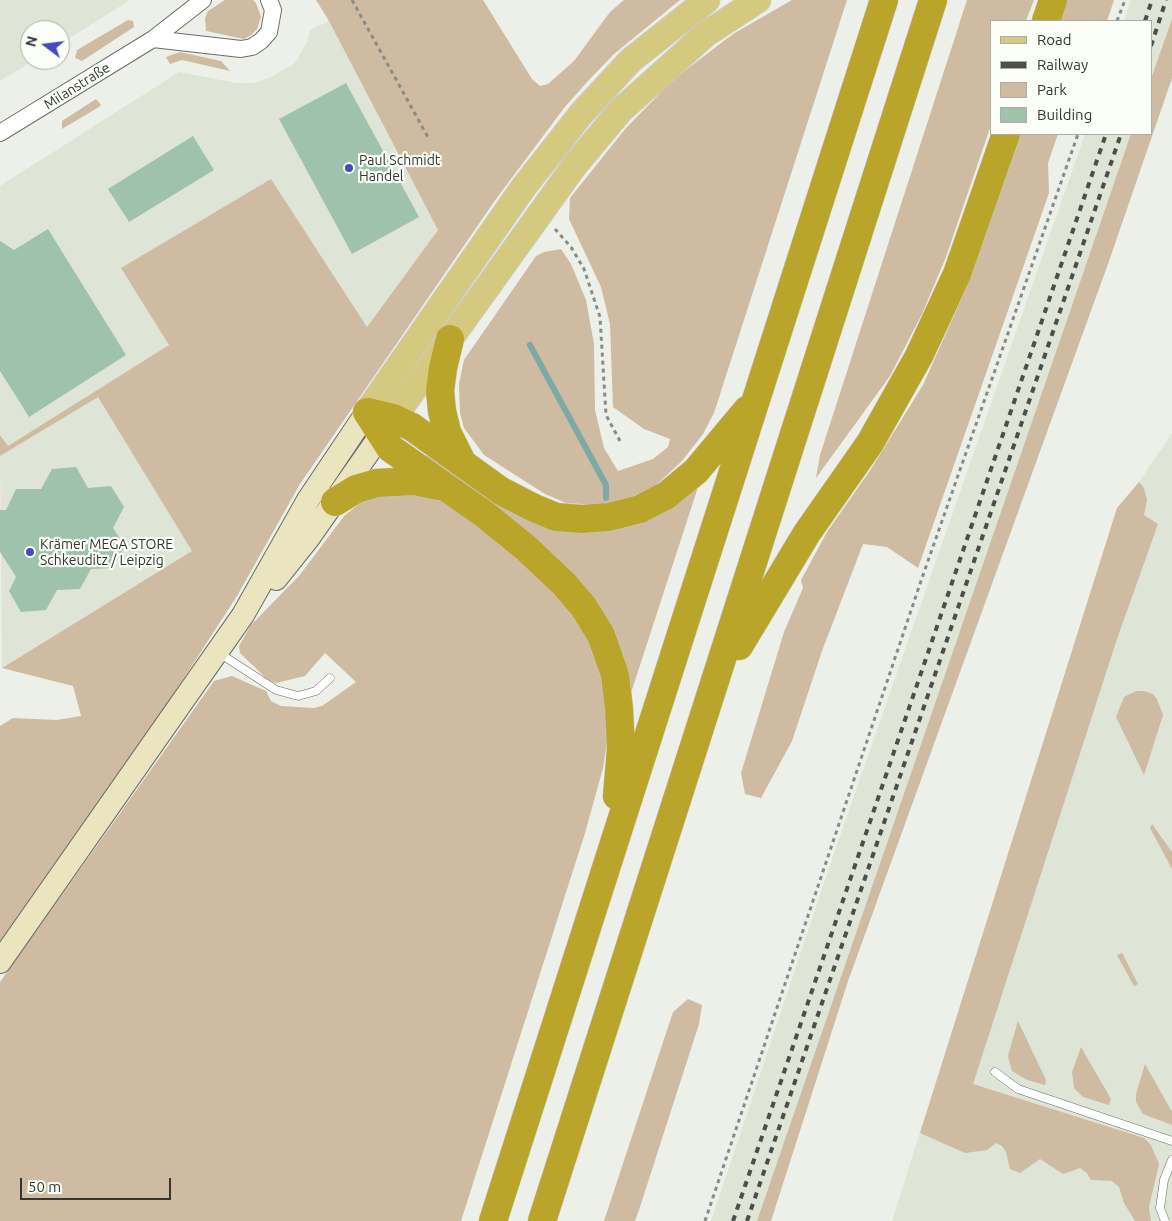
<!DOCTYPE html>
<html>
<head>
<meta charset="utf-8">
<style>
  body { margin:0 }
  #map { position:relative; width:1172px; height:1221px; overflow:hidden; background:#ecf0e8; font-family:Ubuntu,sans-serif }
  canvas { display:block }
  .legend { position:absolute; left:990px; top:20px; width:162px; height:115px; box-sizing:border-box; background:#fafef6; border:1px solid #abaea8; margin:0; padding:6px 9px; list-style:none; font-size:15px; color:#353633 }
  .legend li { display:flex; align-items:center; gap:10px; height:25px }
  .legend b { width:25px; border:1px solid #abaea8 }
  .north { position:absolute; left:20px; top:20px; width:50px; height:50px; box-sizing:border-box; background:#fafef6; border:1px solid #abaea8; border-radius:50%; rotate:285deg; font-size:14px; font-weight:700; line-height:20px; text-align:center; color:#353633 }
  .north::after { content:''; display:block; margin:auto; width:18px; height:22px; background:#474abf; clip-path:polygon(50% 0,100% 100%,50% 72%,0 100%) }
  .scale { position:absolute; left:20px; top:1178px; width:151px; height:22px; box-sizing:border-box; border:2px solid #353633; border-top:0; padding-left:6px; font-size:15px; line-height:18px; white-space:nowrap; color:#353633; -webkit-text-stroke:4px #fafef6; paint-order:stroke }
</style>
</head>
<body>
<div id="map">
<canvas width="1172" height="1221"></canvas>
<ul class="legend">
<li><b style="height:6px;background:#d5c97f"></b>Road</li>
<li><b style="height:6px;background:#4d4e4a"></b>Railway</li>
<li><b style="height:14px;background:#cfbaa2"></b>Park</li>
<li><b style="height:14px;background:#9fc2ad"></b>Building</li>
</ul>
<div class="north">N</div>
<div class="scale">50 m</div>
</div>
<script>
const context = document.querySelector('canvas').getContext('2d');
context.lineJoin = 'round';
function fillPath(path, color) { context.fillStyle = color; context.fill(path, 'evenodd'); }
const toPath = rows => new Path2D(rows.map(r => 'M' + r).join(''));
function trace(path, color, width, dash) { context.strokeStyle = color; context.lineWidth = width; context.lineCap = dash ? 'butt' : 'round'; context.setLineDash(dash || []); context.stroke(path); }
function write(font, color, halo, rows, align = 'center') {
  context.font = font + ' Ubuntu,sans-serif'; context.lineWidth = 4.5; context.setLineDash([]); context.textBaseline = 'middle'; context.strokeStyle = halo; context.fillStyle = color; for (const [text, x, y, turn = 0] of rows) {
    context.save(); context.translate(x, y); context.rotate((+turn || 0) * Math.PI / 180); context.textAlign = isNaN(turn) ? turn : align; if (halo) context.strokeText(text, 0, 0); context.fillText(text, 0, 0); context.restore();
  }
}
const built = toPath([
  [0,0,130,0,60,44,60,30,30,30,30,60,34,60,0,81],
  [1131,0,1172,0,1172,78,1109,261,848,981,771,1221,711,1221,834,853,1085,134,1151,134,1151,21,1124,21],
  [329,21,438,230,367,327,271,179,169,345,7,447,0,435,0,186,179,72,237,83,254,83,271,77,295,63,307,42,310,30],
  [98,396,193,551,2,668,0,456],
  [1172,433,1172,1221,892,1221,1117,508,1139,482]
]);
const green = toPath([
  [225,0,253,0,256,3,261,17,257,29,251,35,244,39,206,31,205,18,208,11],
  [316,0,483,0,532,79,540,86,548,84,574,61,610,12,624,0,680,0,614,54,587,82,564,108,496,199,300,484,237,596,171,698,0,943,0,726,13,718,57,720,81,716,73,686,2,668,192,551,98,397,0,456,0,435,8,446,169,345,121,268,271,179,367,327,438,230,329,21],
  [792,0,847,0,714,413,703,434,682,461,655,486,622,501,597,505,566,503,545,494,484,455,464,428,460,413,459,384,464,360,536,256,544,252,561,249,571,264,586,300,594,344,595,410,604,448,618,471,653,459,668,447,670,439,644,429,613,407,610,324,601,287,569,219,570,198,626,128,674,79,733,34],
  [967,0,1034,0,1026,21,991,21,991,125,946,257,922,314,890,376,816,478,820,455],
  [1067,0,1114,0,1107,21,1059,21],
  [1172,19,1172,78,1109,261,848,981,771,1221,757,1221,1131,134,1151,134,1151,79],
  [128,20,133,21,134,27,82,61,75,58,77,50],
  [180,52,221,61,230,71,182,60,170,64,166,57],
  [96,99,101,105,99,107,62,129,62,121],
  [1020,134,1058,134,1048,163,1049,193,918,568,887,547,863,544,822,651,792,741,761,798,745,794,741,773,784,632,803,588,801,580,827,532,871,469,923,385,968,284],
  [430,452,541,523,700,481,628,702,616,649,425,457],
  [1139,482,1144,488,1147,500,1144,515,1158,524,1117,639,973,1084,1144,1138,1151,1145,1159,1164,1149,1207,1151,1221,1135,1221,1124,1203,1119,1187,1112,1181,1091,1180,1087,1173,1080,1168,1063,1174,1040,1159,1020,1173,1010,1169,1006,1152,1002,1146,996,1143,987,1150,965,1153,920,1133,1117,508],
  [388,491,446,500,518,554,558,594,591,639,604,673,609,730,603,768,585,833,461,1221,0,1221,0,982,214,681,232,676,266,691,271,701,281,706,314,708,322,706,356,682,325,653,305,676,276,683,268,680,240,653,239,646,251,625,299,576,344,516,365,499],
  [1136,691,1144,691,1153,694,1157,699,1163,715,1144,775,1116,717,1124,697],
  [1152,824,1172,852,1172,869,1150,828],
  [1122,953,1138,984,1134,986,1117,955],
  [688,999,702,1005,699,1024,639,1210,635,1221,604,1221,673,1012],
  [1018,1021,1046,1080,1045,1085,1027,1080,1012,1071,1008,1056],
  [1081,1047,1111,1099,1109,1105,1083,1097,1074,1088,1072,1072],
  [1145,1064,1172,1112,1172,1125,1143,1114,1136,1102,1136,1094]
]);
const stream = toPath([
  [530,345,606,485,606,498]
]);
const building = toPath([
  [346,83,419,217,352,254,279,119],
  [193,136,214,170,129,222,108,189],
  [48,229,126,355,29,417,0,371,0,241,14,250],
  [76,467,88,488,111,486,124,507,113,528,125,546,113,568,91,569,80,589,57,590,46,610,21,612,9,591,16,577,0,552,0,510,6,510,16,489,41,489,52,469]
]);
const path = toPath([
  [352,0,429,139],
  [1117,21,1125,0],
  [555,229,571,247,584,269,600,317,606,415,620,441],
  [705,1221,922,578,1078,134]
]);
const service = toPath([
  [219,653,276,690,298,696,316,691,330,678],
  [995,1072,1018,1089,1172,1141],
  [1165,1221,1160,1208,1164,1180,1172,1160]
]);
const minor = toPath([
  [153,39,241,49,252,47,261,41,269,32,273,10,269,0],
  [0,133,153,39,203,0]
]);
const secondary = toPath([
  [276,579,308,539,380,436],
  [0,962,243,615,308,500,367,412]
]);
const primary = toPath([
  [367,412,523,188,581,114,631,60,707,0],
  [382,434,575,165,620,111,706,34,758,0]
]);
const motorway = toPath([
  [1046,21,1053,0],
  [450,339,443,368,440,391,442,411,447,432,462,462],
  [367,412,390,448,484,514,526,548,564,584,583,606,601,635,615,675,619,709,621,749,617,796],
  [367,412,393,418,412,427,501,491,534,508,556,517,582,519,609,517,640,509,667,495,696,471,747,410],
  [335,502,356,489,377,483,414,481,438,486],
  [739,646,807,533,870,443,919,356,957,274,1006,134],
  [493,1221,884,0],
  [542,1221,933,0]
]);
const rail = toPath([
  [1145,21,1152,0],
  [1151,46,1166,0],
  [733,1221,1106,134],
  [747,1221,1121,134]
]);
const markers = [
  [349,168,5,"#474abf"],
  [30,552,5,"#474abf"]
];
const streetNames = [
  ["Milanstraße",77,86,-32]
];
const poiNames = [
  ["Paul Schmidt",359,160],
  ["Handel",359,176],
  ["Krämer MEGA STORE",40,544],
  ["Schkeuditz / Leipzig",40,560]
];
fillPath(built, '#dee5d6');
fillPath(green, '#cfbaa2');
trace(stream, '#7daaa5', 6);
fillPath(building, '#9fc2ad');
trace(service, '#6b6e67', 9);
trace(minor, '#6b6e67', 18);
trace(secondary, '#6b6e67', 24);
trace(primary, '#cacbca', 27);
trace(motorway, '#cacbca', 29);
trace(path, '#898c86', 3, [4, 4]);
trace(service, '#fff', 8);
trace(minor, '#fff', 16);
trace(secondary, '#eae4bf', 22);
trace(primary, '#d5c97f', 25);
trace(motorway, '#b9a529', 28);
trace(rail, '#4d4e4a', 4, [6, 6]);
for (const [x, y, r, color] of markers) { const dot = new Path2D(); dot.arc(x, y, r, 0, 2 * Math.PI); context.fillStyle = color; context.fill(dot); trace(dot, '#fafef6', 2); }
write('14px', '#353633', '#fafef6', streetNames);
write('14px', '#353633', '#fafef6', poiNames, 'left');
</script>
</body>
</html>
